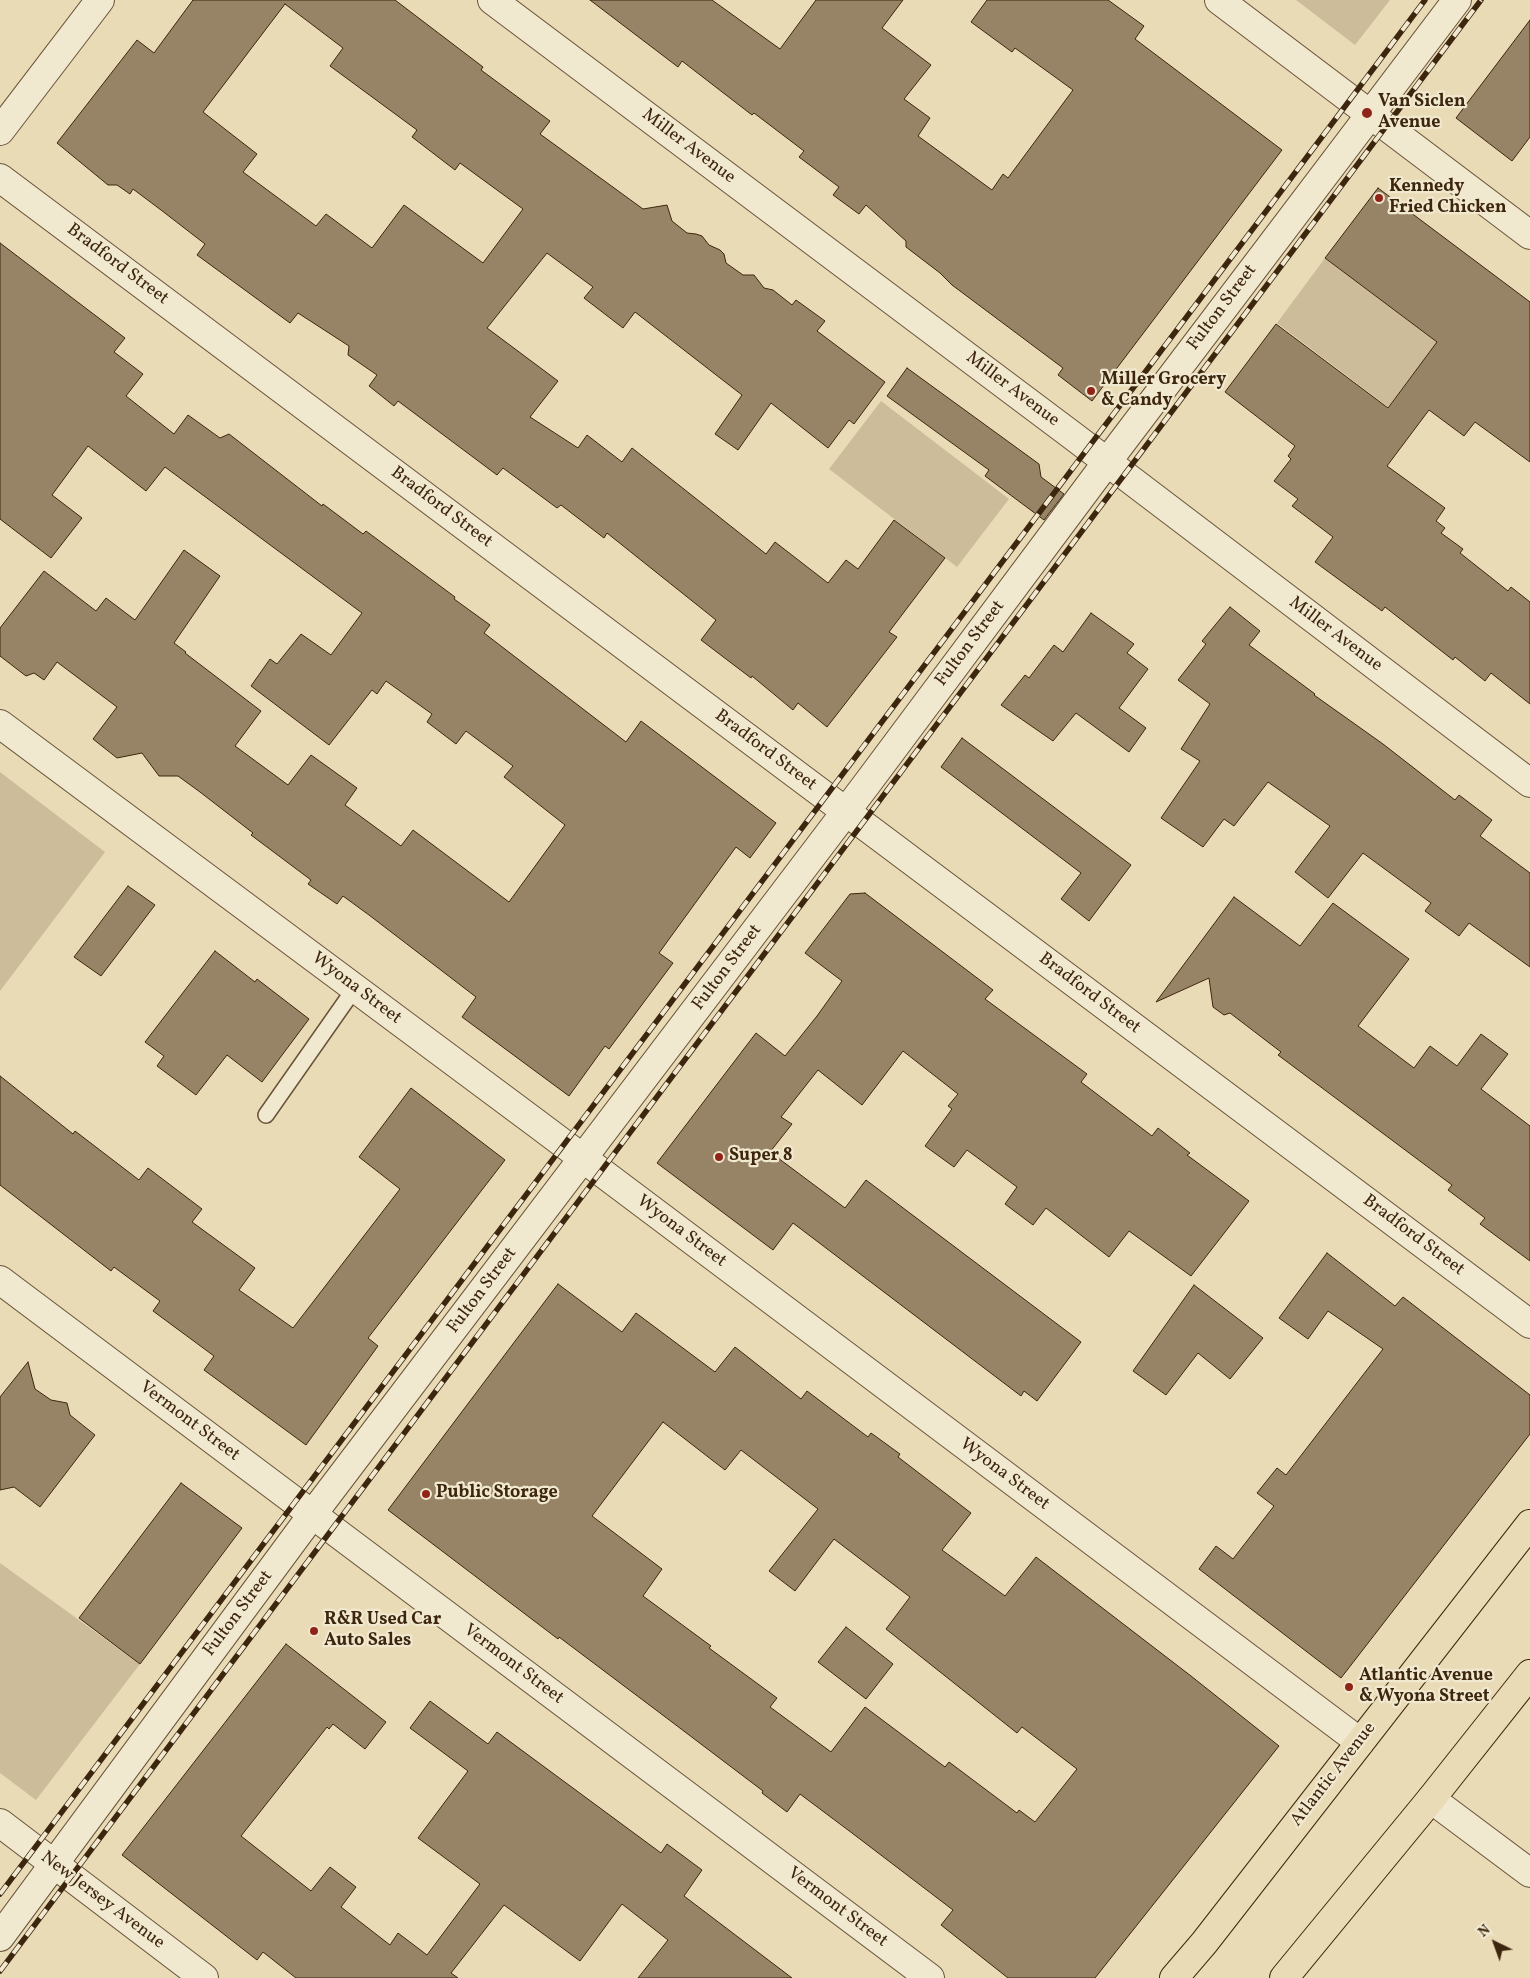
<!DOCTYPE html>
<html>
<head>
<meta charset="utf-8">
<style>
  body { margin:0 }
  #map { position:relative; width:1530px; height:1978px; overflow:hidden; background:#eadbb7; font-family:Vollkorn,serif }
  canvas { display:block }
  .north { position:absolute; left:1470px; top:1918px; width:50px; height:50px; -webkit-text-stroke:4px #f1e8d0; paint-order:stroke; rotate:318deg; font-size:14px; font-weight:700; line-height:20px; text-align:center; color:#3d260e }
  .north::after { content:''; display:block; margin:auto; width:18px; height:22px; background:#3d260e; clip-path:polygon(50% 0,100% 100%,50% 72%,0 100%) }
</style>
</head>
<body>
<div id="map">
<canvas width="1530" height="1978"></canvas>
<div class="north">N</div>
</div>
<script>
const context = document.querySelector('canvas').getContext('2d');
context.lineJoin = 'round';
function fillPath(path, color) { context.fillStyle = color; context.fill(path, 'evenodd'); }
const toPath = rows => new Path2D(rows.map(r => 'M' + r).join(''));
function trace(path, color, width, dash) { context.strokeStyle = color; context.lineWidth = width; context.lineCap = dash ? 'butt' : 'round'; context.setLineDash(dash || []); context.stroke(path); }
function write(font, color, halo, rows, align = 'center') {
  context.font = font + ' Vollkorn,serif'; context.lineWidth = 4.5; context.setLineDash([]); context.textBaseline = 'middle'; context.strokeStyle = halo; context.fillStyle = color; for (const [text, x, y, turn = 0] of rows) {
    context.save(); context.translate(x, y); context.rotate((+turn || 0) * Math.PI / 180); context.textAlign = isNaN(turn) ? turn : align; if (halo) context.strokeText(text, 0, 0); context.fillText(text, 0, 0); context.restore();
  }
}
const green = toPath([
  [1296,0,1390,0,1355,45],
  [1325,258,1437,342,1388,407,1277,323],
  [881,401,1009,499,957,567,829,469],
  [0,772,105,852,0,991],
  [0,1563,140,1664,36,1800,0,1773]
]);
const building = toPath([
  [193,0,395,0,483,67,481,70,550,121,540,134,643,209,667,205,672,221,687,233,696,234,702,236,709,245,720,250,724,254,726,263,743,275,754,275,764,288,773,290,792,305,796,300,825,321,817,331,885,382,854,424,849,420,828,448,771,403,738,450,715,434,742,395,635,312,623,328,584,298,593,287,547,253,487,328,558,381,530,417,578,448,587,435,622,462,632,448,766,554,775,542,828,583,846,560,858,569,894,520,945,558,889,632,897,637,827,727,798,703,793,710,752,676,751,678,701,640,716,620,607,533,604,538,561,505,557,508,503,468,497,475,398,401,394,406,369,386,377,375,348,355,349,346,298,313,290,323,197,255,205,244,161,210,133,189,130,194,117,185,108,185,57,143,137,40,154,53,193,0],
  [285,4,343,48,330,66,417,130,412,137,455,170,460,163,523,209,483,263,404,205,372,248,326,214,316,226,243,172,257,154,203,112,285,4],
  [590,0,712,0,780,49,816,0,903,0,882,28,931,65,904,99,930,118,918,136,992,190,1003,174,1008,178,1073,90,1015,48,1012,52,971,22,987,0,1108,0,1144,26,1135,39,1282,150,1092,401,1058,375,1063,368,952,285,940,273,906,247,906,241,866,205,859,214,833,195,839,187,799,157,804,151,754,113,752,115,682,61,678,67,590,0],
  [1530,20,1530,137,1512,161,1456,118,1530,20],
  [1378,188,1530,302,1530,462,1475,422,1464,436,1429,410,1387,466,1445,508,1436,521,1445,528,1441,533,1463,549,1460,553,1508,591,1511,587,1530,602,1530,704,1491,673,1485,681,1455,657,1453,660,1385,607,1382,611,1315,562,1333,537,1292,506,1298,499,1274,481,1291,459,1288,456,1295,446,1225,392,1276,324,1388,408,1437,342,1325,258,1378,188],
  [0,243,125,338,114,352,143,374,126,396,174,434,188,415,220,438,229,434,322,506,323,504,363,534,366,531,455,597,454,599,490,625,484,633,626,742,641,721,776,823,750,858,736,847,659,953,673,963,609,1049,605,1046,569,1096,462,1017,476,997,369,915,343,896,337,904,308,884,311,880,251,835,253,833,200,792,178,776,159,776,142,753,117,758,93,739,117,707,57,662,44,680,34,673,26,676,0,656,0,628,44,571,96,611,106,598,135,620,184,550,220,576,174,643,186,652,185,653,261,711,235,746,288,785,311,755,357,788,345,805,401,846,413,830,509,902,565,825,504,777,513,766,466,731,456,744,427,722,432,714,386,681,377,694,372,690,329,745,251,686,270,659,277,664,301,634,331,655,362,613,165,467,146,491,88,446,52,495,82,518,51,558,0,519,0,243],
  [907,368,1039,464,1041,477,1064,494,1044,520,985,476,989,470,887,396,907,368],
  [1230,607,1260,631,1249,645,1315,694,1314,695,1383,744,1455,800,1459,795,1492,820,1480,836,1530,873,1530,967,1469,923,1459,936,1425,911,1431,903,1363,853,1328,898,1295,872,1330,826,1268,782,1234,826,1224,819,1203,847,1161,818,1200,761,1181,749,1210,704,1178,680,1206,644,1202,641,1230,607],
  [1091,613,1134,644,1127,653,1148,669,1119,708,1146,728,1129,752,1076,713,1053,741,1001,705,1025,675,1029,678,1054,645,1063,652,1091,613],
  [962,738,1131,865,1089,921,1061,899,1081,873,941,767,962,738],
  [128,886,155,905,101,976,74,957,128,886],
  [865,893,993,990,985,999,1087,1074,1081,1082,1152,1136,1158,1128,1190,1153,1187,1155,1249,1201,1191,1276,1129,1231,1109,1257,1046,1208,1033,1225,1005,1204,1017,1187,967,1150,954,1167,925,1146,952,1109,948,1106,958,1094,903,1051,862,1105,818,1070,781,1117,792,1124,770,1152,845,1208,866,1180,1081,1342,1037,1401,1024,1391,1021,1396,793,1223,773,1250,657,1163,756,1033,785,1056,817,1016,842,981,805,953,850,894,865,893],
  [1234,897,1300,946,1333,903,1409,959,1358,1026,1414,1068,1430,1046,1457,1066,1481,1034,1508,1054,1481,1089,1530,1126,1530,1261,1480,1224,1485,1218,1448,1190,1452,1185,1278,1055,1281,1052,1230,1013,1224,1015,1213,1007,1209,978,1156,1002,1234,897],
  [215,951,255,982,257,979,309,1019,262,1082,227,1055,196,1095,157,1066,164,1056,145,1042,215,951],
  [0,1076,73,1134,75,1131,139,1180,148,1168,202,1209,192,1222,255,1268,239,1290,293,1328,400,1189,359,1157,411,1088,505,1160,368,1338,378,1346,306,1445,204,1370,214,1356,153,1311,160,1301,114,1267,111,1271,0,1185,0,1076],
  [1327,1253,1395,1306,1403,1297,1530,1395,1530,1434,1341,1678,1199,1569,1216,1546,1233,1559,1274,1506,1257,1493,1277,1468,1286,1475,1383,1349,1328,1311,1308,1339,1279,1318,1327,1253],
  [558,1284,622,1332,636,1313,715,1372,735,1347,801,1399,807,1391,868,1437,871,1433,900,1454,898,1457,971,1513,942,1550,1005,1596,1036,1557,1191,1676,1279,1746,1095,1978,1008,1978,941,1925,953,1910,852,1833,800,1794,787,1812,762,1793,763,1791,660,1713,559,1637,558,1639,388,1510,558,1284],
  [663,1422,725,1470,741,1450,818,1509,769,1571,795,1591,834,1539,910,1597,886,1629,1017,1733,1022,1727,1077,1769,1035,1822,1019,1810,1017,1813,949,1762,945,1767,865,1707,831,1752,770,1707,777,1698,709,1648,711,1646,643,1596,662,1569,592,1516,663,1422],
  [1194,1285,1263,1338,1230,1379,1198,1353,1166,1395,1133,1371,1194,1285],
  [28,1362,35,1389,51,1400,67,1403,70,1415,95,1435,40,1507,14,1487,0,1490,0,1397,28,1362],
  [181,1483,242,1528,140,1664,79,1618,181,1483],
  [846,1627,893,1664,866,1699,818,1662,846,1627],
  [286,1644,386,1722,365,1749,333,1724,329,1729,327,1727,241,1836,311,1891,330,1867,356,1887,341,1907,390,1945,398,1933,427,1955,480,1884,418,1838,468,1771,410,1728,430,1701,488,1744,497,1732,661,1853,667,1844,702,1870,684,1896,792,1978,638,1978,668,1940,622,1904,580,1961,504,1905,451,1973,458,1978,296,1978,263,1952,257,1960,122,1855,286,1644]
]);
const service = toPath([
  [266,1115,355,988]
]);
const minor = toPath([
  [492,0,1073,436,1530,783],
  [1219,0,1530,235],
  [0,131,100,0],
  [0,178,1530,1324],
  [0,724,536,1123,1360,1742],
  [0,1280,930,1978],
  [1431,1799,1530,1873],
  [0,1823,204,1978]
]);
const tertiary = toPath([
  [0,1937,312,1515,866,785,1107,462,1457,0]
]);
const primary = toPath([
  [1174,1978,1204,1943,1530,1524],
  [1284,1978,1431,1799,1530,1674]
]);
const rail = toPath([
  [0,1894,1425,0],
  [0,1971,1481,0]
]);
const markers = [
  [1367,113,6,"#8f2418"],
  [1379,198,5,"#8f2418"],
  [1091,391,5,"#8f2418"],
  [719,1157,5,"#8f2418"],
  [426,1494,5,"#8f2418"],
  [314,1631,5,"#8f2418"],
  [1349,1687,5,"#8f2418"]
];
const poiNames = [
  ["Van Siclen",1378,103],
  ["Avenue",1378,124],
  ["Kennedy",1389,188],
  ["Fried Chicken",1389,209],
  ["Miller Grocery",1101,381],
  ["& Candy",1101,402],
  ["Super 8",729,1157],
  ["Public Storage",436,1494],
  ["R&R Used Car",324,1621],
  ["Auto Sales",324,1642],
  ["Atlantic Avenue",1359,1677],
  ["& Wyona Street",1359,1698]
];
const streetNames = [
  ["Miller Avenue",688,147,37],
  ["Bradford Street",117,265,37],
  ["Fulton Street",1223,308,-53],
  ["Miller Avenue",1012,390,37],
  ["Bradford Street",441,508,37],
  ["Miller Avenue",1335,635,37],
  ["Fulton Street",971,644,-53],
  ["Bradford Street",765,751,37],
  ["Fulton Street",728,968,-53],
  ["Wyona Street",356,989,37],
  ["Bradford Street",1089,994,37],
  ["Wyona Street",681,1232,37],
  ["Bradford Street",1413,1236,37],
  ["Fulton Street",483,1291,-53],
  ["Vermont Street",189,1422,37],
  ["Wyona Street",1004,1475,37],
  ["Fulton Street",239,1614,-53],
  ["Vermont Street",513,1665,37],
  ["Atlantic Avenue",1334,1775,-52],
  ["New Jersey Avenue",102,1901,37],
  ["Vermont Street",837,1908,37]
];
fillPath(green, '#cdbc9a');
fillPath(building, '#978466');
trace(building, '#3d260e', 1);
trace(service, '#685338', 18);
trace(minor, '#685338', 30);
trace(tertiary, '#685338', 30);
trace(primary, '#3d260e', 30);
trace(service, '#f1e8d0', 15);
trace(minor, '#f1e8d0', 28);
trace(tertiary, '#f1e8d0', 28);
trace(primary, '#eadbb7', 28);
trace(rail, '#3d260e', 5.5);
trace(rail, '#f1e8d0', 4, [11]);
for (const [x, y, r, color] of markers) { const dot = new Path2D(); dot.arc(x, y, r, 0, 2 * Math.PI); context.fillStyle = color; context.fill(dot); trace(dot, '#f1e8d0', 2); }
write('bold 18px', '#3d260e', '#f1e8d0', poiNames, 'left');
write('18px', '#3d260e', '#f1e8d0', streetNames);
</script>
</body>
</html>
